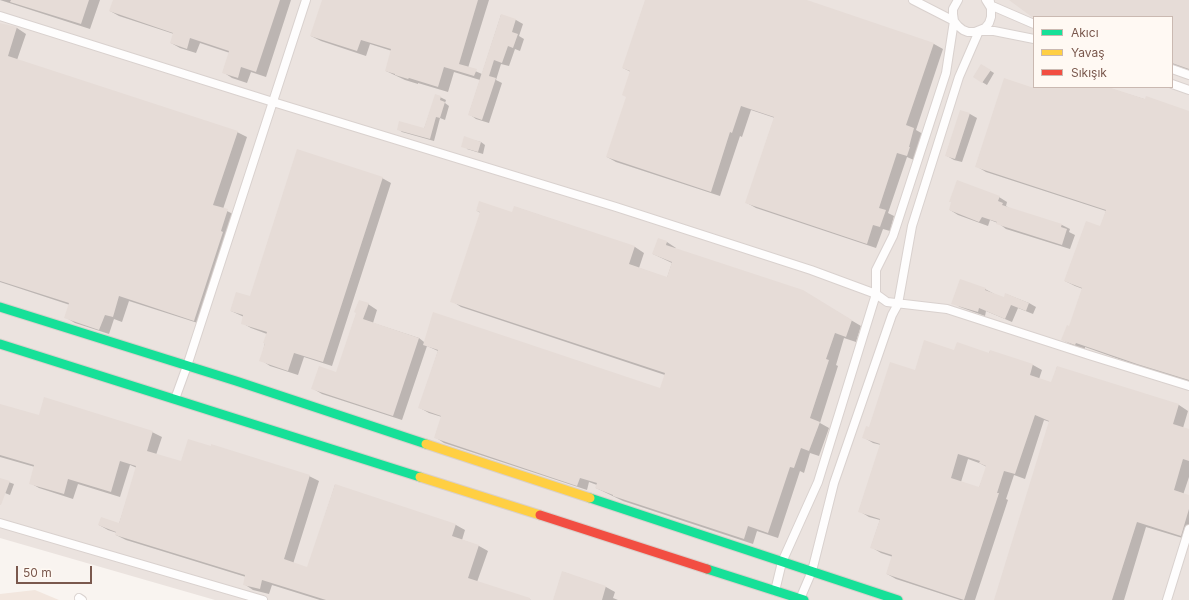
<!DOCTYPE html>
<html>
<head>
<meta charset="utf-8">
<style>
  body { margin:0 }
  #map { position:relative; width:1189px; height:600px; overflow:hidden; background:#f9f4f0; font-family:Inter,sans-serif }
  canvas { display:block }
  .legend { position:absolute; left:1033px; top:16px; width:140px; height:72px; box-sizing:border-box; background:#fff9f3; border:1px solid #cab9b1; margin:0; padding:5px 7px; list-style:none; font-size:12px; color:#7a584d }
  .legend li { display:flex; align-items:center; gap:8px; height:20px }
  .legend b { width:20px; border:1px solid #cab9b1 }
  .scale { position:absolute; left:16px; top:566px; width:76px; height:18px; box-sizing:border-box; border:2px solid #7a584d; border-top:0; padding-left:5px; font-size:12px; line-height:14px; white-space:nowrap; color:#7a584d; -webkit-text-stroke:3px #fff9f3; paint-order:stroke }
</style>
</head>
<body>
<div id="map">
<canvas width="1189" height="600"></canvas>
<ul class="legend">
<li><b style="height:5px;background:#16e098"></b>Akıcı</li>
<li><b style="height:5px;background:#ffcf43"></b>Yavaş</li>
<li><b style="height:5px;background:#f24e42"></b>Sıkışık</li>
</ul>
<div class="scale">50 m</div>
</div>
<script>
const context = document.querySelector('canvas').getContext('2d');
context.lineJoin = 'round';
function fillPath(path, color) { context.fillStyle = color; context.fill(path, 'evenodd'); }
const toPath = rows => new Path2D(rows.map(r => 'M' + r).join(''));
function trace(path, color, width, dash) { context.strokeStyle = color; context.lineWidth = width; context.lineCap = dash ? 'butt' : 'round'; context.setLineDash(dash || []); context.stroke(path); }
const residential = toPath([
  [35,590,59,600,0,600,0,594]
]);
const industrial = toPath([
  [0,0,1189,0,1189,600,215,600,0,538],
  [1034,17,1172,17,1172,87,1034,87]
]);
const shadow = toPath([
  [0,0,100,0,90,29],
  [114,0,291,0,266,77,251,72,247,83,232,78,223,72,230,53,200,43,196,53,180,48,171,43,174,34,119,16,110,11],
  [323,0,489,0,468,68,482,74,501,15,516,20,523,24,519,36,524,39,520,51,515,49,509,66,501,64,496,80,502,83,489,123,476,119,469,114,480,80,454,72,448,92,418,83,418,84,405,80,386,71,392,51,370,44,366,56,321,41,311,36],
  [646,0,804,0,934,44,943,49,916,130,923,134,916,161,907,157,888,213,894,216,890,231,883,229,876,248,756,208,747,203,775,118,751,110,742,137,740,136,720,196,616,162,607,157,627,97,631,72,623,68],
  [1011,0,1189,0,1189,70,1172,65,1172,17,1034,17],
  [0,24,17,28,26,34,17,60,237,132,247,137,223,209,237,216,204,325,129,301,122,322,114,319,109,334,75,323,65,317,70,305,0,282],
  [986,68,994,73,987,85,982,82],
  [1035,87,1105,87,1189,113,1189,382,1147,369,1085,347,1085,349,1072,345,1063,340,1070,327,1083,289,1075,286,1065,281,1101,227,1106,211,986,172,976,166],
  [436,95,446,100,445,103,449,106,445,120,440,118,434,141,402,132,398,129,424,129],
  [961,111,970,114,977,118,962,162,954,160,947,156],
  [465,138,481,142,485,145,483,154,467,149],
  [382,178,391,183,332,366,304,357,298,375,270,366,261,360,267,334,251,328,242,323,244,317,231,311,250,298],
  [999,197,1007,202,1006,206,1011,209,1062,225,1070,229,1069,232,1075,235,1070,249,1006,229,998,223,990,220,988,226,958,215,950,210],
  [515,207,635,247,644,253,639,268,667,278,672,263,653,254,667,242,676,248,675,249,802,291,861,326,856,342,844,338,836,365,838,366,820,423,829,428,819,456,810,453,804,473,800,471,778,538,757,531,753,544,623,501,596,488,597,485,589,482,587,490,444,443,435,437,442,417,429,413,420,408,438,351,427,346,402,420,322,394,312,388,337,373,368,304,377,310,373,323,419,338,424,342,661,389,665,375,461,307,452,301,481,213,477,211,513,214],
  [985,289,1004,299,1006,294,1029,303,1036,307,1033,314,1018,308,1012,322,986,311,985,316,960,307,953,303],
  [955,351,989,354,990,351,1033,365,1042,370,1039,379,1052,384,1057,367,1179,405,1188,411,1183,428,1189,430,1189,477,1183,495,1189,496,1189,540,1146,527,1124,600,997,600,1050,422,1044,420,1025,479,1014,475,1006,499,1008,500,975,600,960,600,896,579,887,574,893,557,881,553,871,547,880,520,869,517,859,511,881,445,873,443,863,437,915,371],
  [968,459,979,463,987,467,979,488,961,482],
  [0,405,39,417,152,432,162,437,156,455,181,462,309,476,319,481,293,564,308,569,335,485,456,525,465,530,462,540,479,546,488,551,477,582,531,600,320,600,272,585,269,594,253,590,244,584,246,577,126,540,116,535,117,533,108,530,99,525,119,524,137,468,130,465,120,497,78,484,73,499,39,488,30,483,35,467,0,457],
  [0,479,14,484,10,495,0,491],
  [563,572,606,587,615,592,613,598,618,600,554,600]
]);
const building = toPath([
  [11,0,89,0,81,24,10,2],
  [113,0,280,0,256,72,241,67,238,78,222,73,229,51,190,38,187,49,170,43,173,33,109,11],
  [322,0,478,0,459,64,477,69,474,76,444,67,438,87,409,78,408,79,395,75,395,74,385,71,391,49,361,40,357,51,310,36],
  [645,0,807,0,934,43,906,125,914,128,909,147,910,147,907,156,897,153,879,208,886,210,880,227,873,225,867,244,745,203,774,117,741,106,732,133,730,132,711,192,606,157,626,97,622,95,630,71,622,68],
  [1009,0,1189,0,1189,69,1172,63,1172,17,1032,17],
  [501,14,516,19,512,32,518,34,513,48,508,46,502,63,494,60,489,76,496,78,482,120,468,115],
  [0,23,17,27,8,56,238,131,213,205,228,209,221,231,223,232,194,321,119,296,113,317,105,315,99,330,64,318,69,303,0,281],
  [981,64,991,70,982,83,973,77],
  [1004,78,1031,87,1108,87,1145,99,1146,96,1189,111,1189,380,1137,364,1076,343,1075,345,1061,340,1067,325,1069,326,1082,288,1064,281,1086,221,1100,226,1106,210,975,167],
  [435,94,441,96,440,100,445,102,440,118,436,117,430,139,397,130,399,121,424,128],
  [960,110,970,113,955,159,945,156],
  [464,136,481,142,478,152,461,147],
  [297,149,383,177,323,362,294,353,288,371,259,361,265,343,263,343,267,332,241,324,243,315,230,311,236,292,250,296],
  [957,180,1000,196,998,201,1003,203,1002,205,1062,224,1061,227,1067,229,1062,245,996,224,997,222,982,217,979,222,949,210,951,202,949,202],
  [479,201,512,212,514,206,635,246,629,264,667,277,672,262,652,254,658,238,667,241,666,245,803,290,852,320,846,337,835,333,826,359,829,360,810,418,820,422,809,451,801,448,794,468,790,467,768,533,748,526,744,539,613,496,613,495,595,488,597,483,580,478,577,486,434,438,441,416,418,408,438,350,423,345,433,312,660,388,665,373,450,302,480,212,476,211],
  [960,279,986,288,985,290,1004,297,1005,293,1029,303,1026,311,1011,305,1005,319,979,308,978,312,951,304],
  [359,300,369,303,363,319,419,338,393,416,311,389,319,366,336,372,356,313,354,312],
  [924,340,954,350,957,342,989,353,990,350,1033,364,1030,375,1051,382,1057,366,1179,404,1173,424,1189,429,1189,461,1183,459,1174,490,1189,495,1189,509,1181,536,1137,522,1112,600,994,600,1049,421,1035,415,1015,474,1004,471,997,493,999,493,964,600,886,574,892,555,870,548,880,519,858,512,880,444,862,438,866,426,869,427,890,362,915,370],
  [958,454,980,461,979,463,986,466,979,487,951,478],
  [44,397,153,431,147,451,181,461,188,439,211,446,211,444,310,475,284,559,307,567,335,484,456,524,452,536,479,545,468,578,530,598,530,600,326,600,262,580,260,589,243,585,245,575,115,535,116,532,98,525,101,517,119,523,136,466,120,461,111,492,68,479,64,494,29,484,34,465,0,455,0,404,39,415],
  [0,478,10,481,1,505,0,505],
  [562,571,606,586,602,600,553,600]
]);
const street = toPath([
  [958,0,953,9,953,14,954,21,958,26,963,30,968,32,975,32,985,28,989,23,991,17,991,8,986,0],
  [990,2,990,5,1034,24],
  [0,16,273,102,616,207,811,270,876,294,887,302,947,309,1089,355,1189,386],
  [1172,69,1189,75],
  [1172,84,1189,90],
  [175,399,187,366,306,0],
  [0,523,263,600],
  [775,591,782,562,818,482,876,294,876,270,893,236,946,73,954,21,913,0],
  [79,598,82,600],
  [800,599,812,571,834,483,892,315,898,304,912,226,959,77,979,31,994,31,1034,39],
  [1167,600,1189,529]
]);
const fast = toPath([
  [0,307,236,381,426,444],
  [0,344,420,477],
  [590,498,898,600],
  [707,569,804,600]
]);
const slow = toPath([
  [426,444,590,498],
  [420,477,540,515]
]);
const jam = toPath([
  [540,515,707,569]
]);
fillPath(residential, '#f2e6de');
fillPath(industrial, '#ebe3df');
fillPath(shadow, '#0003');
fillPath(building, '#e6dcd7');
trace(street, '#d9d1ce', 10);
trace(fast, '#d9d0cb', 11);
trace(slow, '#d9d0cb', 11);
trace(jam, '#d9d0cb', 11);
trace(street, '#fefdfd', 8);
trace(fast, '#16e098', 9);
trace(slow, '#ffcf43', 9);
trace(jam, '#f24e42', 9);
</script>
</body>
</html>
